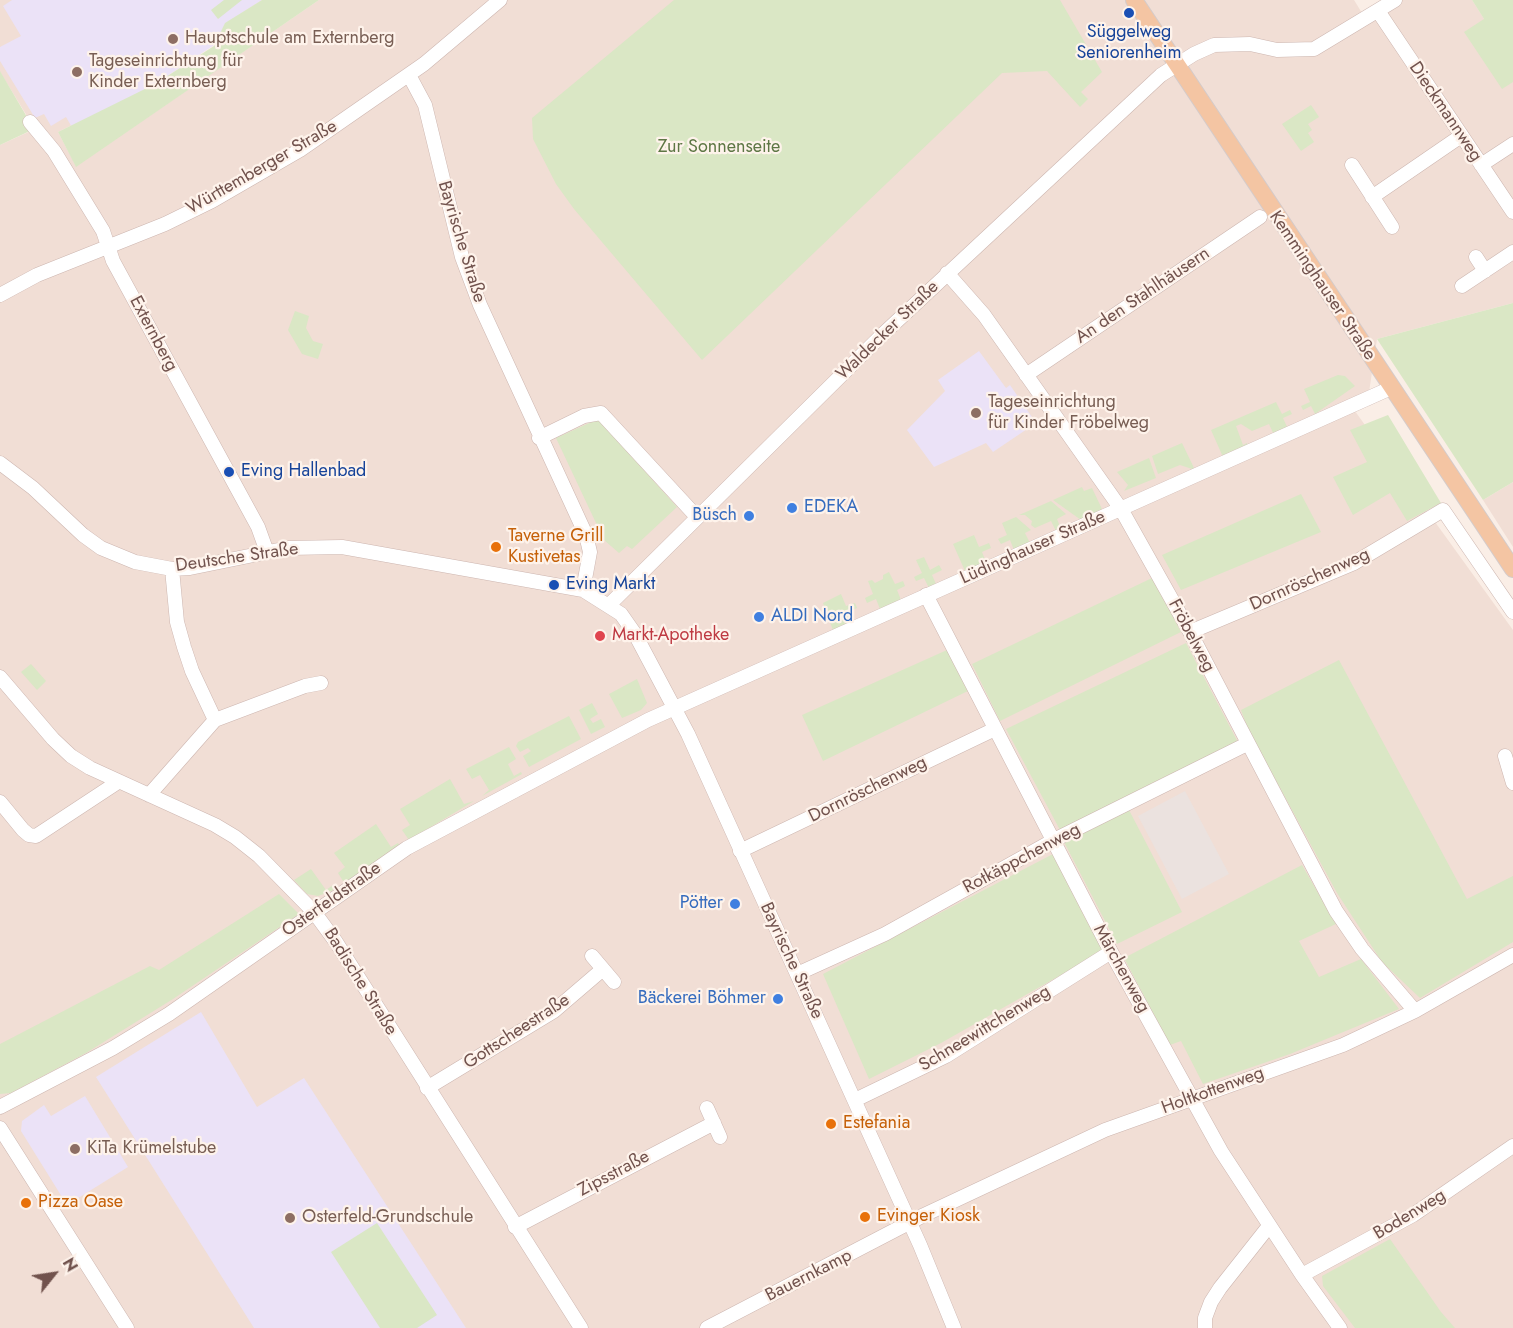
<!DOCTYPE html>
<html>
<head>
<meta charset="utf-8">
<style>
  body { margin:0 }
  #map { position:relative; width:1513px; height:1328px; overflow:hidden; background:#faeee6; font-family:Jost,sans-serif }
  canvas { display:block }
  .north { position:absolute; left:24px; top:1244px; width:60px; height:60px; -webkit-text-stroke:4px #fef3eb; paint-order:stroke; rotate:60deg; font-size:16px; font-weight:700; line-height:24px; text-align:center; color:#71524d }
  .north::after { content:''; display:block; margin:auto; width:21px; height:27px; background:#71524d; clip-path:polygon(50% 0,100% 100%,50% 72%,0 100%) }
</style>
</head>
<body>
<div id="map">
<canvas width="1513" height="1328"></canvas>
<div class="north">N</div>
</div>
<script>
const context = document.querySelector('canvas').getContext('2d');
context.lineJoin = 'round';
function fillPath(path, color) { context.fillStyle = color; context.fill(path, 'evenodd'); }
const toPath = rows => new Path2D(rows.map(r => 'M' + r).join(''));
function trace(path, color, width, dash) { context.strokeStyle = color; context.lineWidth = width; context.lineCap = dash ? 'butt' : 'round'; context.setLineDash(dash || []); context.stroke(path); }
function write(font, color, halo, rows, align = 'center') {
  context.font = font + ' Jost,sans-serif'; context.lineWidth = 4.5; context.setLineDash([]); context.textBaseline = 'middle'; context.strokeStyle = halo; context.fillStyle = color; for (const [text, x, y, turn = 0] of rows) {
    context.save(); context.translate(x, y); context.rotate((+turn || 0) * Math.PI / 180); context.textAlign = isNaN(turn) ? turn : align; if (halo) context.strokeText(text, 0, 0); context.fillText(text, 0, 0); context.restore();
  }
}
const residential = toPath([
  [0,0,262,0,226,23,155,84,58,132,76,166,319,0,1354,0,1362,13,1384,0,1472,0,1513,64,1513,303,1377,339,1368,399,1352,407,1513,630,1513,1328,0,1328,0,145,35,129,0,72],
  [1513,482,1513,547,1483,500]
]);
const industrial = toPath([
  [1185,791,1229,874,1182,899,1138,816]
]);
const education = toPath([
  [12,0,262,0,226,23,214,45,155,84,73,129,66,117,51,126,44,114,35,118,0,61,0,47,21,36,3,6],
  [979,351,1006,388,1010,385,1036,423,993,452,986,443,934,467,907,430,945,391,938,380],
  [201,1012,257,1107,304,1078,466,1328,254,1328,96,1077],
  [85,1096,128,1167,67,1205,21,1131,22,1121,44,1105,51,1116]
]);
const green = toPath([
  [224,0,242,0,218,19,211,10],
  [262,0,319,0,76,167,58,132,155,84,214,46,225,23],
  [674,0,1060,0,1102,72,1081,92,1088,99,1080,107,1047,71,1002,73,702,360,574,209,556,184,533,139,532,118],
  [1472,0,1513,0,1513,82,1502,89,1464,32,1484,19],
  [0,71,34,129,0,145],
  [1311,105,1319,117,1308,124,1312,130,1308,133,1314,142,1301,151,1282,124],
  [1513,303,1513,482,1483,500,1377,339],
  [295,311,309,316,306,328,313,341,323,344,318,359,302,354,288,330],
  [1338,375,1345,376,1355,386,1315,414,1311,406,1303,410,1301,406,1310,402,1304,389],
  [1276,402,1282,414,1290,410,1292,414,1283,418,1288,429,1274,435,1269,424,1252,431,1241,424,1236,426,1243,445,1247,443,1248,446,1223,457,1211,430],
  [1388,415,1441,503,1407,521,1390,493,1353,515,1333,477,1367,462,1350,430],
  [598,419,677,507,632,549,627,546,619,553,604,540,556,438],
  [1182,443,1195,470,1180,465,1158,474,1152,456],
  [1149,458,1156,478,1124,491,1128,485,1117,472],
  [1082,487,1084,491,1092,488,1102,509,1081,520,1053,500],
  [1301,494,1321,532,1181,590,1162,555],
  [1051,501,1066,514,1057,519,1061,529,1056,531,1051,521,1035,528,1031,525,1032,521,1025,515,1019,515],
  [1016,517,1031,530,1025,533,1030,543,1014,550,1010,540,1001,544,998,539,1007,535,1002,523],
  [974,535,979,547,989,543,991,548,982,552,986,562,965,571,953,544],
  [924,557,930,570,939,565,942,570,932,575,936,584,929,588,924,578,916,581,914,577,922,573,916,560],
  [889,572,895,584,903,581,905,586,897,590,901,600,880,609,876,599,867,603,865,598,873,594,868,581,872,580,875,583,883,579,883,575],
  [1152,578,1181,632,1000,721,972,664],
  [841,594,846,606,855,603,857,608,848,612,853,621,833,630,823,603],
  [1186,643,1241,748,1060,830,1006,729],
  [947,650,968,691,823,761,802,715],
  [1339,660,1467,899,1513,876,1513,942,1420,998,1382,962,1337,893,1248,729,1241,710],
  [31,664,46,681,37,690,21,672],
  [637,679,647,703,641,710,622,718,609,694],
  [592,703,598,714,590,719,593,723,601,719,605,727,591,734,579,710],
  [569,716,581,739,529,767,523,756,531,751,528,748,520,752,516,746,518,742],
  [509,747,516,759,508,764,514,776,521,772,522,774,482,796,489,790,480,775,472,779,466,769],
  [450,779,464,804,474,801,409,840,402,830,410,825,400,809],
  [1129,810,1182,912,1117,944,1064,842],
  [376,824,391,847,398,843,400,846,346,882,343,881,338,873,345,867,334,853],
  [1053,854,1105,950,941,1043,869,1079,823,974],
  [1302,865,1336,924,1299,941,1319,977,1361,959,1399,1009,1290,1054,1203,1084,1181,1041,1170,1045,1124,958],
  [311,869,326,890,333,885,334,890,318,896,307,894,294,880],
  [279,894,299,914,173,999,86,1053,11,1093,0,1094,0,1044,150,966,159,970],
  [377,1223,437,1315,417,1328,380,1328,331,1252],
  [1390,1239,1441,1312,1455,1328,1355,1328,1323,1286,1322,1276]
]);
const minor = toPath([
  [1378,11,1513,212],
  [409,75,425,105,462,257,480,305,586,535,590,552,583,590],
  [30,122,54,151,103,231,113,261,258,527,267,552],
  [1352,165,1392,227],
  [1481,165,1513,144],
  [1372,197,1461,136],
  [1476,257,1485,271],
  [947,273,984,315,1121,509,1190,632,1336,911,1362,949,1415,1011],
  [1462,286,1513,252],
  [0,295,37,275,165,224,212,201,300,150,424,64,500,0],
  [1026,375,1260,217],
  [539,438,584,416,601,413,697,517],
  [0,463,33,488,83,535,101,548,135,562,172,569,190,568,288,548,342,547,583,590,621,614,635,634,688,734,920,1245,954,1328],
  [172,569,177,622,184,647,192,671,215,720],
  [926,595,1111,952,1221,1151,1302,1275,1340,1328],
  [609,605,882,335,1161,75,1194,54,1214,45,1250,44,1277,50,1314,49,1395,0],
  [1190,632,1354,563,1443,510,1513,612],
  [0,677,53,739,71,756,90,768,215,825,235,837,259,856,314,912,336,942,581,1328],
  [1505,756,1513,783],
  [149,795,215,720,305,686,321,683],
  [0,802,23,830,29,835,36,836,118,782],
  [740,851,995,729],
  [592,956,614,982],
  [797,974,885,934,1054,840,1247,744],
  [427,1088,554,1011,603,969],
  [855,1100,946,1056,1111,952],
  [0,1107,113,1048,169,1014,407,848,648,720,1391,388],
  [707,1108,720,1137],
  [0,1128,127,1328],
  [515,1227,714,1123],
  [1302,1275,1413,1215,1513,1146],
  [707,1328,924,1215,1105,1130,1343,1045,1415,1011,1513,955],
  [1205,1328,1205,1318,1211,1302,1220,1288,1269,1226]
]);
const major = toPath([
  [1134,0,1513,569]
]);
const markers = [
  [1129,13,6,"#1a4fb4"],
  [173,39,6,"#8d6e63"],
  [77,72,6,"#8d6e63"],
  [976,413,6,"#8d6e63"],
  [229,472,6,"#1a4fb4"],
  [792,508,6,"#3f7fe0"],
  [749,516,6,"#3f7fe0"],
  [496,547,6,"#e8710a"],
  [554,585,6,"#1a4fb4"],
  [759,617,6,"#3f7fe0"],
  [600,636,6,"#e0444e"],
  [735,904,6,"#3f7fe0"],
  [778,999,6,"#3f7fe0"],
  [831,1124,6,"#e8710a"],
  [75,1149,6,"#8d6e63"],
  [26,1203,6,"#e8710a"],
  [865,1217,6,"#e8710a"],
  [290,1218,6,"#8d6e63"]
];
const transitNames = [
  ["Süggelweg",1129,33,"center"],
  ["Seniorenheim",1129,54,"center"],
  ["Eving Hallenbad",241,472],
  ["Eving Markt",566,585]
];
const educationNames = [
  ["Hauptschule am Externberg",185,39],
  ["Tageseinrichtung für",89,62],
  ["Kinder Externberg",89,83],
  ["Tageseinrichtung",988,403],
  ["für Kinder Fröbelweg",988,424],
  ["KiTa Krümelstube",87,1149],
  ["Osterfeld-Grundschule",302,1218]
];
const streetNames = [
  ["Dieckmannweg",1445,112,56],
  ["Württemberger Straße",262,168,-30],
  ["Bayrische Straße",461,242,73],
  ["Kemminghauser Straße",1322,286,56],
  ["An den Stahlhäusern",1143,296,-34],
  ["Waldecker Straße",888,331,-44],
  ["Externberg",153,334,62],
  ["Lüdinghauser Straße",1033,548,-24],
  ["Deutsche Straße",237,558,-8],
  ["Dornröschenweg",1310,580,-24],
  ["Fröbelweg",1191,636,62],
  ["Dornröschenweg",868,790,-26],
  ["Rotkäppchenweg",1022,859,-28],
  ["Osterfeldstraße",332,900,-35],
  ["Bayrische Straße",791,961,65],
  ["Märchenweg",1121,969,61],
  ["Badische Straße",360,982,58],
  ["Schneewittchenweg",985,1029,-31],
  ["Gottscheestraße",517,1032,-33],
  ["Holtkottenweg",1213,1091,-20],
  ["Zipsstraße",614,1174,-28],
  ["Bodenweg",1410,1215,-31],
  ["Bauernkamp",809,1276,-27]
];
const parkNames = [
  ["Zur Sonnenseite",719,148]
];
const shopNames = [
  ["EDEKA",804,508,"left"],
  ["Büsch",737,516],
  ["ALDI Nord",771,617,"left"],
  ["Pötter",723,904],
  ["Bäckerei Böhmer",766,999]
];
const foodNames = [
  ["Taverne Grill",508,537],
  ["Kustivetas",508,558],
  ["Estefania",843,1124],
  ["Pizza Oase",38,1203],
  ["Evinger Kiosk",877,1217]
];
const healthNames = [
  ["Markt-Apotheke",612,636]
];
fillPath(residential, '#f1ded5');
fillPath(industrial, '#ebe2df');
fillPath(education, '#ebe2f7');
fillPath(green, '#dae7c5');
trace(minor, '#cdb6b0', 15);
trace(major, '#d4cbca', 18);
trace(minor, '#fff', 14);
trace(major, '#f4c5a3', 16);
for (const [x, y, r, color] of markers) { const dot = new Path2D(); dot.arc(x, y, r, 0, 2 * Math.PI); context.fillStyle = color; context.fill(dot); trace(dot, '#fef3eb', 2); }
write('18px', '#164399', '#fef3eb', transitNames, 'left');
write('18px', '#785e54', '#fef3eb', educationNames, 'left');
write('18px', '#71524d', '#fef3eb', streetNames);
write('18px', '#5e7745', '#fef3eb', parkNames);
write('18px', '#366cbe', '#fef3eb', shopNames, 'right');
write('18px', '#c56008', '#fef3eb', foodNames, 'left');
write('18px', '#be3a42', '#fef3eb', healthNames, 'left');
</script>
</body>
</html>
